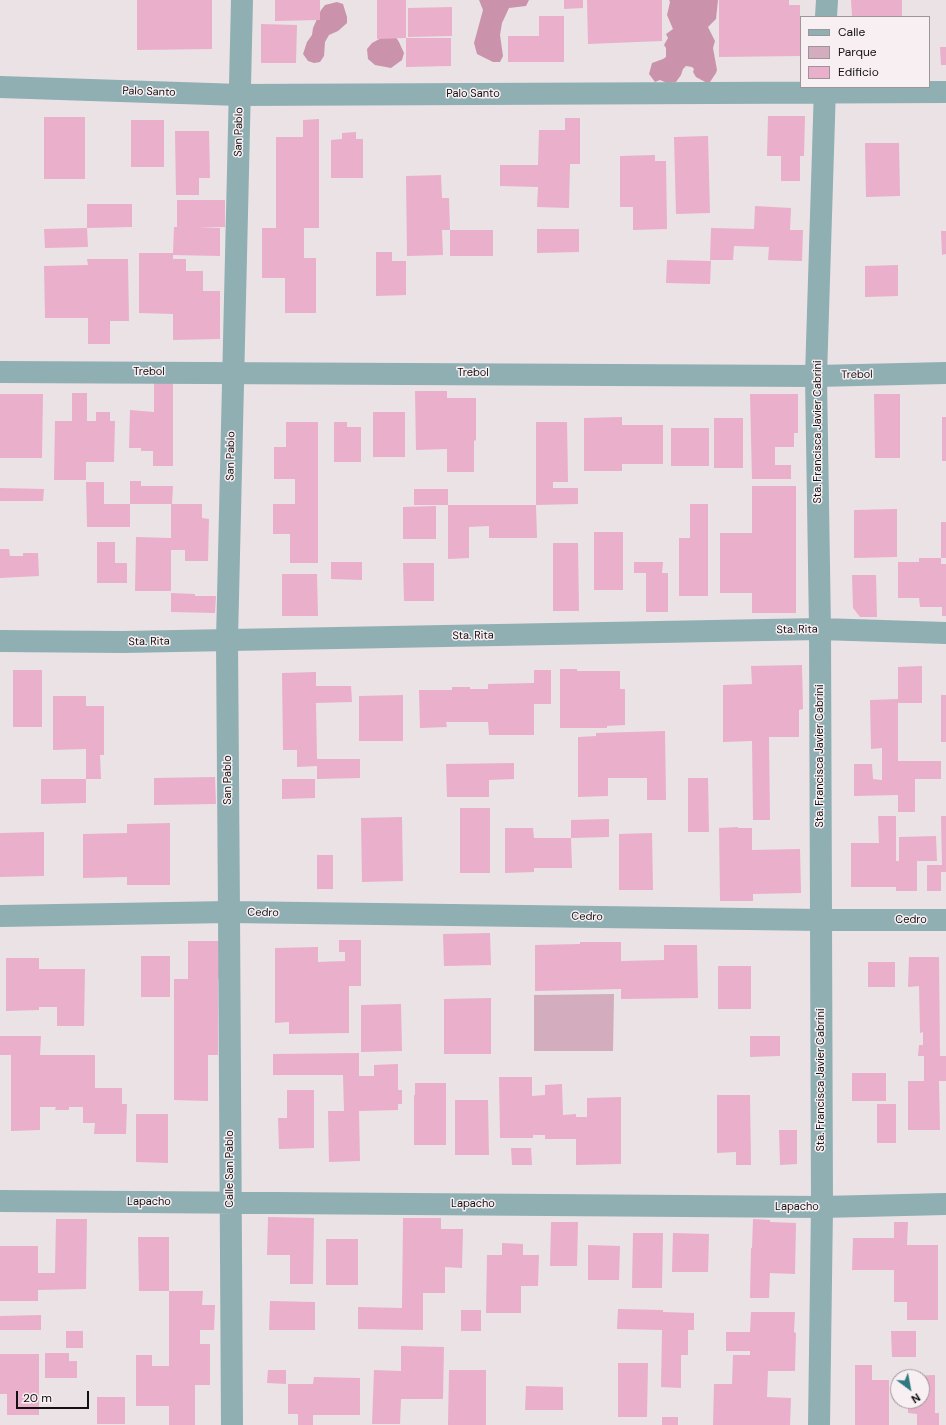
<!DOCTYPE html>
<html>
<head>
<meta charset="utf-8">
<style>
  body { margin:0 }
  #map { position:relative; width:946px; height:1425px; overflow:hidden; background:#ebe2e5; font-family:"DM Sans",sans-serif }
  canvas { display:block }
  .legend { position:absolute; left:800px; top:16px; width:130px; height:72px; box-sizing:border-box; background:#f8eff3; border:1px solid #9c9699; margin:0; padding:5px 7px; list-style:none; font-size:12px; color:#131011 }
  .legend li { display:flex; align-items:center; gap:8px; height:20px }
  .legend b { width:20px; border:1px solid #9c9699 }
  .north { position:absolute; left:890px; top:1369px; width:40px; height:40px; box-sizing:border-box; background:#f8eff3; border:1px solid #9c9699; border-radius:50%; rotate:148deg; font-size:11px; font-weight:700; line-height:16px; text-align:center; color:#131011 }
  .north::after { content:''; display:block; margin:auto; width:14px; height:18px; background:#2f7880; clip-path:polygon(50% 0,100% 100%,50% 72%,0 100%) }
  .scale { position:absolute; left:16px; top:1391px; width:73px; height:18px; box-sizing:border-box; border:2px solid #131011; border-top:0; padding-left:5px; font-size:12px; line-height:14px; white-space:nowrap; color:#131011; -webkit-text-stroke:3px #f8eff3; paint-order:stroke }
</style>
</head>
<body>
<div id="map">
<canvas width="946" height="1425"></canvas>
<ul class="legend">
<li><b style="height:5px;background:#8fafb3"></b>Calle</li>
<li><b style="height:11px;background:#d3adbe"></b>Parque</li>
<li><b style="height:11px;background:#eaafca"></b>Edificio</li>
</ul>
<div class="north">N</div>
<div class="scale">20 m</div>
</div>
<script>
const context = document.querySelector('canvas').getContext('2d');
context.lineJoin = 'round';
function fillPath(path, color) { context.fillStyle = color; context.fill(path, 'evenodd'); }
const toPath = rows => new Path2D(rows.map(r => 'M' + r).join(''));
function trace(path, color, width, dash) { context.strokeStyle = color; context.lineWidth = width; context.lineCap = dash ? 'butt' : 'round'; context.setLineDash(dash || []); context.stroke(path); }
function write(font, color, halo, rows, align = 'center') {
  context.font = font + ' "DM Sans",sans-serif'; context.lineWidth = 3; context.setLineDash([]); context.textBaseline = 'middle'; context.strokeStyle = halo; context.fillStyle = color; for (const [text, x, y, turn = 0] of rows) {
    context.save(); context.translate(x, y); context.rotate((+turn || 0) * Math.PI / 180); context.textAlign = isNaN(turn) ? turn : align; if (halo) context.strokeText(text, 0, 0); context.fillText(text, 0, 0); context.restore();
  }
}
const green = toPath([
  [614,994,613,1051,534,1051,534,995]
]);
const forest = toPath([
  [479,0,529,0,526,6,509,8,502,23,500,35,503,56,500,62,493,62,477,54,474,43,483,10],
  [669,0,718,0,716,19,708,27,715,41,713,48,717,70,716,73,710,82,707,83,696,77,693,72,694,69,692,67,686,66,683,69,681,75,676,82,667,83,660,80,655,82,649,74,652,63,663,59,666,57,666,48,664,45,668,38,666,34,673,29,667,15,670,2],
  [337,2,343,4,347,17,347,23,338,31,329,35,325,42,324,56,320,62,314,63,308,61,303,54,307,42,312,35,313,28,321,10,325,5],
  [385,36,395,36,399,42,404,53,402,60,391,68,375,65,368,59,367,49,372,43]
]);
const building = toPath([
  [137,0,212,0,212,49,137,50],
  [275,0,320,0,320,20,275,21],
  [377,0,406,0,406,38,451,38,451,66,406,67,406,38,377,39],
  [564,0,583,0,583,8,564,9],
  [587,0,662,0,662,41,588,44],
  [719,0,789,0,789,5,800,5,800,56,719,57],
  [851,0,902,0,902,17,852,17],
  [452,7,452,36,408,37,408,8],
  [539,16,564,16,564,62,508,62,508,36,539,36],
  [261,24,297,25,296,63,261,63],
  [940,47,946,47,946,65,941,65],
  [768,116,805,116,804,156,800,156,800,181,781,181,781,156,767,156],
  [44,117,85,117,85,179,44,179],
  [565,118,580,118,580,164,570,164,569,208,537,207,538,187,500,186,500,165,538,165,539,130,565,130],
  [319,119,319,228,304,228,304,258,316,258,316,313,285,313,285,278,262,278,262,228,276,228,276,137,303,137,303,120],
  [131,120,164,120,164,167,131,167],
  [175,131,209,131,210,178,199,178,199,195,176,195],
  [356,132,356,139,363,139,363,178,331,178,331,140,342,139,342,133],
  [708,136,710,213,676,214,674,137],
  [865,143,899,143,900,196,866,197],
  [655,155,655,161,666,161,667,229,633,230,633,207,620,207,620,156],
  [441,175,442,198,449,198,450,230,442,230,443,255,407,256,406,176],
  [177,200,225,200,225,227,198,227,220,228,220,256,173,255,173,259,186,259,186,271,203,271,203,291,220,291,220,339,173,340,173,314,139,313,139,253,173,253,174,227,177,227],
  [87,204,132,204,132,227,87,228],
  [755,206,791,208,790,230,803,230,802,261,768,260,769,247,734,246,733,260,710,260,711,228,754,229],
  [87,228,88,247,45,248,44,229],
  [537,229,579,229,579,252,537,253],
  [450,230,493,230,493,256,450,256],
  [941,231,946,231,946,254,942,255],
  [376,252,392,252,392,261,406,261,406,295,376,296],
  [87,259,128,259,129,321,110,321,110,344,88,344,88,318,45,318,44,266,88,265],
  [667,260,711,261,710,284,666,283],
  [898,265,898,296,865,297,865,266],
  [154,381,173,381,173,466,153,466,153,451,141,451,141,448,129,448,130,410,154,412],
  [415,391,447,391,447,398,476,398,476,440,474,441,474,472,447,472,447,449,416,450],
  [72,393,87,393,87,421,96,421,96,412,110,412,110,421,115,421,114,462,86,462,86,480,54,480,55,421,72,421],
  [0,394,43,394,42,458,0,458],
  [750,394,798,394,798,433,794,433,794,447,775,447,775,465,791,465,791,479,752,479],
  [874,394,900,394,900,458,875,458],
  [373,412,405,412,405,457,373,457],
  [622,417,622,425,663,425,663,464,622,464,622,471,584,471,584,418],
  [942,417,946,417,946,461,942,461],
  [714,418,743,418,743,468,714,468],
  [286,422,318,422,318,563,290,563,290,534,273,534,273,504,295,504,295,479,274,479,274,447,286,447],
  [334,422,347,422,347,427,361,427,361,462,334,462],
  [536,422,567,422,568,482,553,482,553,488,578,488,578,504,536,505,537,538,489,538,489,526,469,527,469,558,448,559,448,505,536,505],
  [671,428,709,428,709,466,671,466],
  [130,481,141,481,141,486,173,486,172,504,130,504],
  [86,482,104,482,104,504,130,504,130,527,87,527],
  [752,486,796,486,796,613,752,613,752,593,720,593,720,533,752,533],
  [0,488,44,489,43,501,0,501],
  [414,489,448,489,448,505,414,505],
  [171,504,202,504,202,518,209,519,208,561,185,561,185,550,171,550,171,591,135,591,136,537,171,538],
  [690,504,708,504,708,596,679,596,679,538,690,538],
  [436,506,436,539,403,539,403,507],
  [897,509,897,557,854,558,854,510],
  [941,522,946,522,946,558,941,558],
  [594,532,623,532,623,590,594,590],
  [97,542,115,542,115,563,127,563,127,583,97,583],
  [553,543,578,543,579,611,553,611],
  [0,549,9,549,10,556,23,556,23,553,38,553,39,576,0,578],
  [919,558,941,558,941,564,946,564,946,616,942,616,942,607,920,607,919,598,898,598,898,562,919,562],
  [331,562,362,562,362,580,331,579],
  [634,562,663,562,662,573,668,573,668,612,646,612,646,573,634,573],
  [403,563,434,563,434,601,404,601],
  [282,574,317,574,318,616,282,616],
  [852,575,876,575,877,617,860,617,853,608],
  [171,593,195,594,195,596,216,596,215,613,171,612],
  [802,665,803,709,799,710,799,737,769,737,770,820,753,820,752,741,723,742,723,685,752,684,751,666],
  [922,666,922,703,898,703,898,761,941,761,941,779,915,779,915,812,898,812,898,795,854,796,854,764,872,764,873,779,882,780,882,748,871,749,870,700,898,699,898,667],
  [560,669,577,669,577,671,620,671,620,689,625,689,625,725,607,726,607,728,560,728],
  [13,670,42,670,42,727,13,727],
  [534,670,551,670,551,704,534,704,534,735,489,735,488,722,446,722,447,727,420,728,419,690,452,690,452,687,470,687,470,689,488,689,488,684,534,683],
  [316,672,316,686,351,686,352,702,316,703,317,759,360,759,360,778,317,779,317,766,297,767,297,750,283,750,282,673],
  [403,695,403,741,359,741,359,696],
  [941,695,946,695,946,742,941,742],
  [53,696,86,696,86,706,104,706,104,755,100,755,101,779,86,779,86,803,41,804,41,779,86,779,86,749,53,750],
  [665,731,666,800,647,800,647,778,608,778,608,796,578,797,578,737,596,736,596,733],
  [514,763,514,779,489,780,489,797,447,797,446,764],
  [215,777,216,804,154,805,154,778],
  [688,778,708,778,709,832,688,832],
  [282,779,315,779,315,798,282,799],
  [460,808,490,808,490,873,460,873],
  [878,816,896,816,896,861,899,861,899,837,936,836,937,861,917,861,917,891,896,891,896,887,851,887,851,843,879,843],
  [941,816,946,816,946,872,941,872,941,891,927,891,927,865,942,865],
  [402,817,403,881,362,882,361,818],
  [609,819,609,837,571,838,572,868,534,868,534,872,505,873,505,828,533,828,534,838,571,838,571,820],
  [170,823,170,885,127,885,127,877,83,878,83,834,127,833,127,824],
  [738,827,738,828,752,828,752,850,800,849,801,893,753,894,753,901,720,901,719,828],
  [44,832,44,876,0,877,0,833],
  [652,833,653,890,619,890,619,834],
  [317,855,333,855,333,889,317,889],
  [490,933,491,965,444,966,443,934],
  [339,940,361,940,361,986,349,986,349,1033,289,1034,289,1022,275,1023,275,948,318,947,318,962,345,961,345,952,339,952],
  [188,941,221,941,221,979,218,979,218,1055,208,1055,208,1101,174,1100,174,979,188,979],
  [580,942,621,942,621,961,664,960,664,945,697,945,698,998,621,999,621,989,535,991,535,945,580,944],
  [141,956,170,956,170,997,141,997],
  [909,957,939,957,940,1056,946,1056,946,1081,939,1081,940,1130,908,1130,908,1081,924,1081,924,1056,918,1056,919,1045,923,1045,923,1032,920,1033,919,986,908,987],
  [6,958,39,958,39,969,85,969,84,1026,57,1026,57,1007,39,1007,39,1010,6,1011],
  [868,962,895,962,895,987,868,987],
  [718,966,751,966,751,1009,718,1009],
  [491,998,491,1054,444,1054,444,999],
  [401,1004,402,1051,361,1052,361,1005],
  [0,1036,41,1036,40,1055,95,1055,95,1088,122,1088,122,1104,127,1104,126,1134,94,1134,95,1123,83,1123,83,1107,69,1107,69,1110,55,1110,56,1107,40,1107,40,1130,11,1131,11,1055,0,1055],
  [750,1036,780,1036,780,1056,750,1057],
  [359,1053,359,1076,374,1076,374,1065,398,1064,398,1090,402,1090,402,1104,398,1104,398,1110,359,1111,360,1161,329,1162,328,1111,344,1111,343,1075,273,1075,273,1054],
  [852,1073,886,1073,886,1101,852,1101],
  [499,1077,532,1077,532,1096,545,1095,545,1085,562,1084,563,1115,576,1114,576,1117,587,1117,587,1098,621,1097,621,1164,576,1165,576,1139,545,1139,545,1135,533,1135,533,1138,500,1138],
  [415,1083,446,1083,446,1145,414,1145,414,1095,415,1095],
  [287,1090,314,1090,314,1148,279,1149,278,1118,287,1118],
  [717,1095,750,1095,751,1165,736,1165,736,1152,717,1153],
  [455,1100,488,1100,489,1155,455,1155],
  [877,1104,896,1104,896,1143,877,1143],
  [136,1114,168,1114,168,1163,136,1162],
  [779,1130,797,1130,797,1164,780,1165],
  [511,1148,531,1148,532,1165,512,1165],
  [268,1217,314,1218,313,1284,290,1284,290,1255,267,1255],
  [403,1218,441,1218,441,1229,463,1229,462,1268,445,1267,445,1293,423,1293,423,1330,358,1329,358,1307,402,1308],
  [56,1219,87,1219,86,1289,38,1290,38,1301,0,1301,0,1246,38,1246,38,1273,55,1273],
  [753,1219,770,1220,770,1222,796,1223,795,1274,770,1273,769,1298,750,1298,751,1248,752,1248],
  [551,1222,578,1222,577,1266,550,1266],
  [894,1222,908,1222,907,1245,938,1245,938,1320,907,1320,907,1302,894,1302,894,1270,852,1270,853,1238,894,1238],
  [633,1233,663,1233,662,1288,632,1288],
  [673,1233,709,1234,708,1272,672,1272],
  [138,1237,169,1237,169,1291,139,1291],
  [326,1239,358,1239,358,1285,326,1285],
  [502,1243,523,1244,523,1255,539,1255,538,1286,521,1286,521,1313,486,1313,487,1255,502,1255],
  [588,1245,620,1246,619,1280,588,1280],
  [169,1291,203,1291,202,1305,215,1305,214,1330,200,1330,200,1344,210,1344,210,1385,195,1385,195,1425,169,1425,169,1406,136,1406,136,1355,152,1355,152,1366,169,1366],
  [270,1301,315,1302,315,1330,269,1330],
  [618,1309,663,1310,663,1312,694,1313,694,1330,688,1330,688,1355,681,1355,681,1388,661,1387,662,1330,617,1329],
  [461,1310,481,1310,481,1331,461,1331],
  [751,1312,795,1312,794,1332,796,1333,795,1371,768,1371,767,1397,791,1398,790,1425,713,1425,714,1384,732,1384,733,1355,750,1355,750,1351,726,1351,726,1332,750,1332],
  [41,1315,41,1330,0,1330,0,1316],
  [66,1331,83,1331,83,1348,66,1348],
  [891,1331,916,1331,916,1357,892,1357],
  [401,1346,444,1347,443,1399,401,1399,400,1424,372,1424,374,1370,401,1371],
  [45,1353,69,1353,69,1361,77,1361,77,1378,45,1378],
  [0,1354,39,1354,39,1415,7,1415,7,1394,0,1394],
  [618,1363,648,1363,647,1417,618,1417],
  [855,1365,872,1365,872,1380,889,1380,889,1425,855,1425],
  [268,1370,286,1370,286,1384,267,1383],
  [449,1370,486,1370,486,1425,448,1425],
  [935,1375,935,1413,939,1413,939,1425,917,1425,917,1414,908,1413,908,1401,922,1401,922,1377,908,1377,908,1376],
  [314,1377,360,1378,360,1415,313,1415,313,1425,298,1425,298,1414,288,1414,288,1384,313,1384],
  [526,1386,563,1387,563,1410,525,1410],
  [97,1397,125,1397,125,1424,97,1424],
  [662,1417,678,1417,678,1425,662,1425]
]);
const minor = toPath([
  [826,17,827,0],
  [0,87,240,95,946,92],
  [0,372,816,376,946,373],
  [0,641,123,642,820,629,946,633],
  [0,916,229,912,232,1425],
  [0,1201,822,1207,946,1204],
  [819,1425,822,1207,820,629,816,376,825,87]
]);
const tertiary = toPath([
  [242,0,227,640,229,912,821,920,946,920]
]);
const streetNames = [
  ["Palo Santo",149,92,2],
  ["Palo Santo",473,94],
  ["San Pablo",239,132,-89],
  ["Trebol",149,372],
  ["Trebol",473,373],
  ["Trebol",857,375,-1],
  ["Sta. Francisca Javier Cabrini",818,432,-90],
  ["San Pablo",231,456,-89],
  ["Sta. Rita",797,630,-1],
  ["Sta. Rita",473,636,-1],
  ["Sta. Rita",149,642,-1],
  ["Sta. Francisca Javier Cabrini",820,756,-90],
  ["San Pablo",228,780,-90],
  ["Cedro",263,913,1],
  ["Cedro",587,917,1],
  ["Cedro",911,920],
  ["Sta. Francisca Javier Cabrini",821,1080,-90],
  ["Calle San Pablo",230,1169,-90],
  ["Lapacho",149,1202],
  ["Lapacho",473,1204],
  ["Lapacho",797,1207]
];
fillPath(green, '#d3adbe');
fillPath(forest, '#cb92ac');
fillPath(building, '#eaafca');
trace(minor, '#8fafb3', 22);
trace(tertiary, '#8fafb3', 22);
write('11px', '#131011', '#f8eff3', streetNames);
</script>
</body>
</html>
